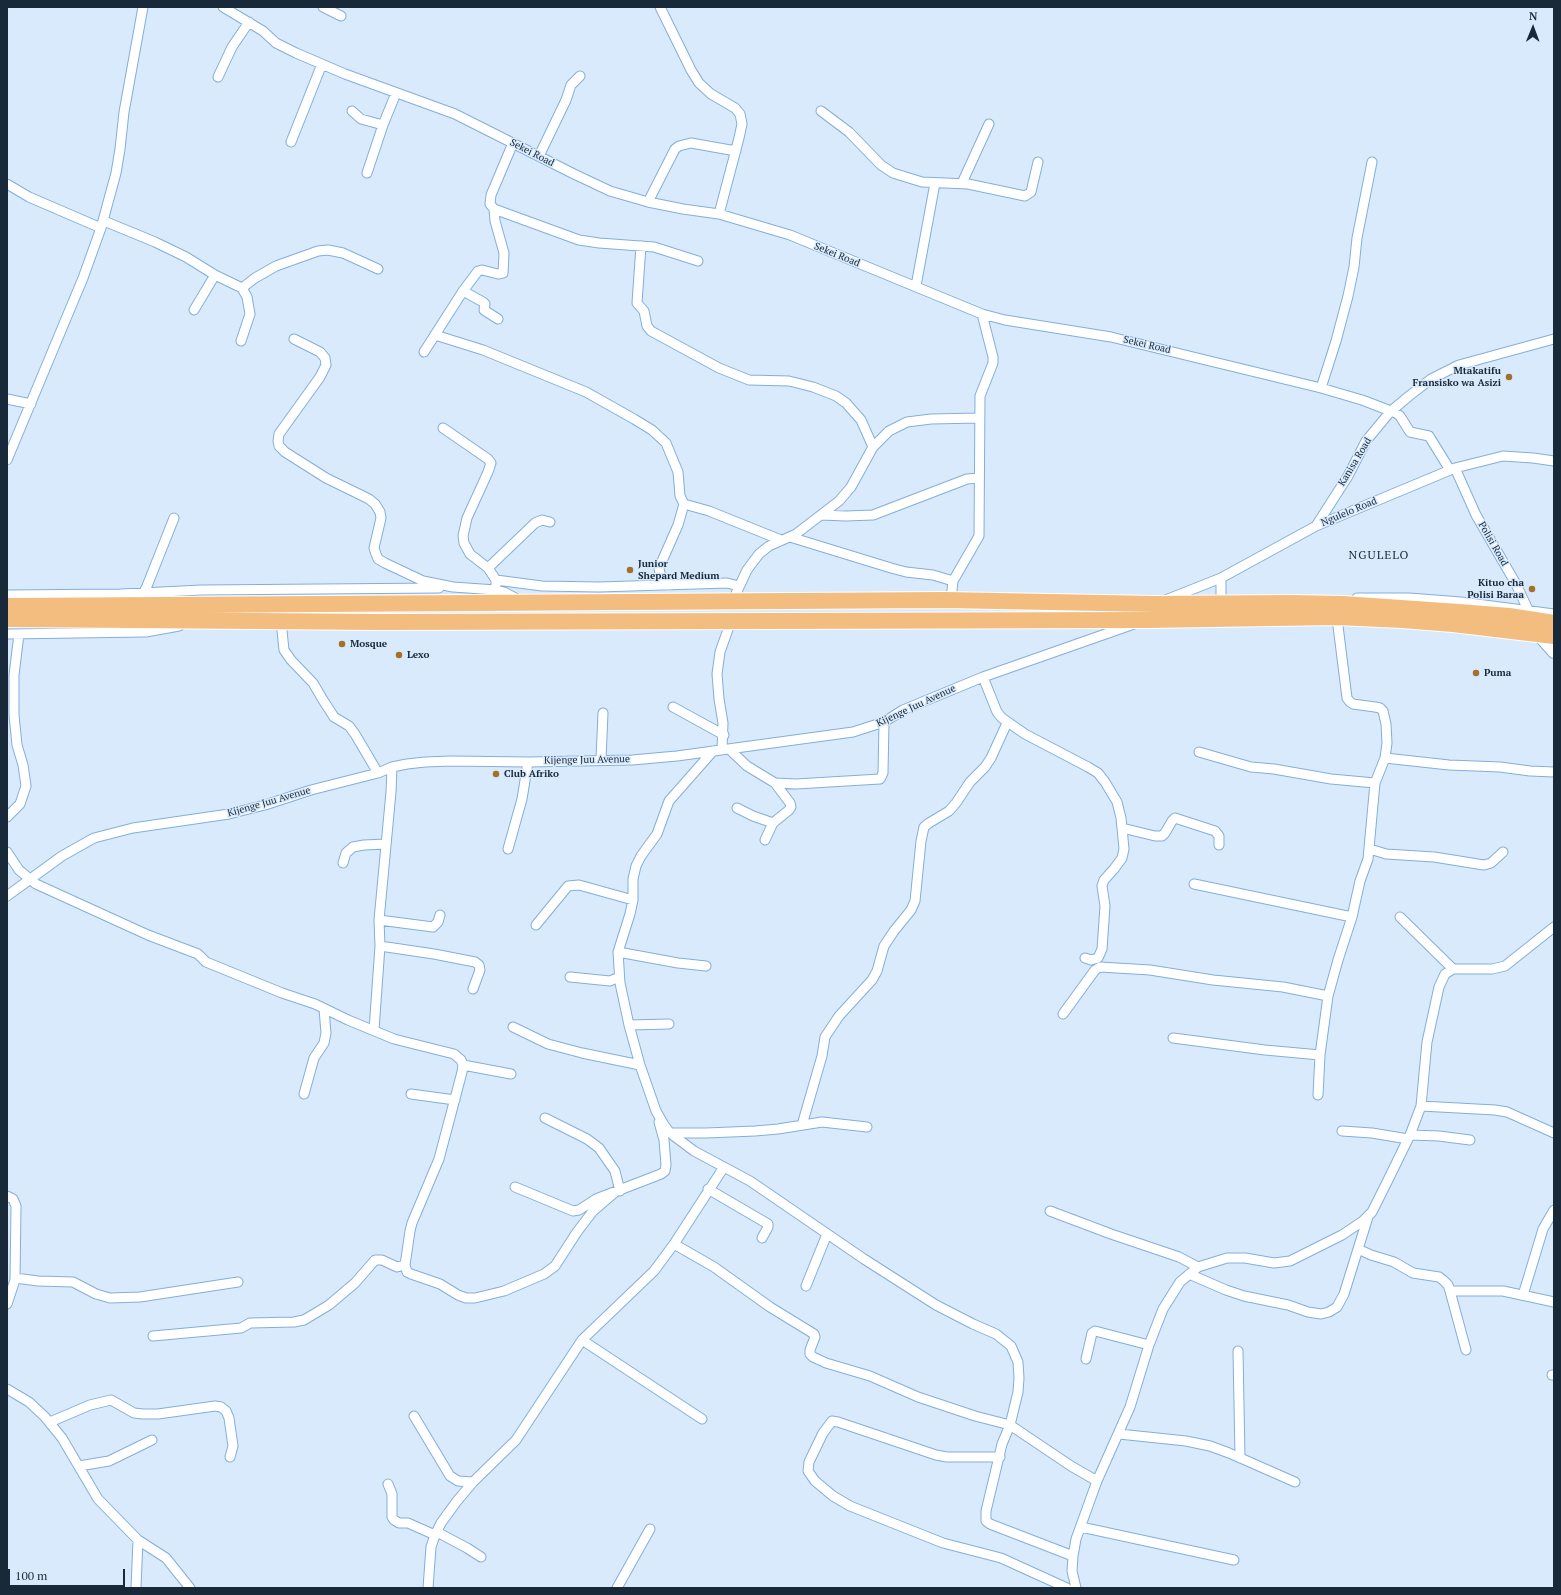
<!DOCTYPE html>
<html>
<head>
<meta charset="utf-8">
<style>
  body { margin:0 }
  #map { position:relative; width:1561px; height:1595px; overflow:hidden; background:#d9eafc; font-family:"PT Serif",serif }
  canvas { display:block }
  .frame { position:absolute; inset:0; border:8px solid #18293a; pointer-events:none }
  .north { position:absolute; left:1513px; top:8px; width:40px; height:40px; -webkit-text-stroke:3px #d9eafc; paint-order:stroke; rotate:1deg; font-size:11px; font-weight:700; line-height:16px; text-align:center; color:#18293a }
  .north::after { content:''; display:block; margin:auto; width:14px; height:18px; background:#18293a; clip-path:polygon(50% 0,100% 100%,50% 72%,0 100%) }
  .scale { position:absolute; left:8px; top:1569px; width:117px; height:18px; box-sizing:border-box; border:2px solid #18293a; border-top:0; padding-left:5px; font-size:12px; line-height:14px; white-space:nowrap; color:#18293a; -webkit-text-stroke:3px #d9eafc; paint-order:stroke }
</style>
</head>
<body>
<div id="map">
<canvas width="1561" height="1595"></canvas>
<div class="frame"></div>
<div class="north">N</div>
<div class="scale">100 m</div>
</div>
<script>
const context = document.querySelector('canvas').getContext('2d');
context.lineJoin = 'round';
const toPath = rows => new Path2D(rows.map(r => 'M' + r).join(''));
function trace(path, color, width, dash) { context.strokeStyle = color; context.lineWidth = width; context.lineCap = dash ? 'butt' : 'round'; context.setLineDash(dash || []); context.stroke(path); }
function write(font, color, halo, rows, align = 'center') {
  context.font = font + ' "PT Serif",serif'; context.lineWidth = 3; context.setLineDash([]); context.textBaseline = 'middle'; context.strokeStyle = halo; context.fillStyle = color; for (const [text, x, y, turn = 0] of rows) {
    context.save(); context.translate(x, y); context.rotate((+turn || 0) * Math.PI / 180); context.textAlign = isNaN(turn) ? turn : align; if (halo) context.strokeText(text, 0, 0); context.fillText(text, 0, 0); context.restore();
  }
}
const street = toPath([
  [223,7,263,31,276,43,296,53,345,74,455,114,574,174,610,191,648,202,683,209,719,214,790,235,982,314,1005,320,1111,337,1321,388,1362,400,1396,413,1400,416,1410,432,1429,436,1450,470],
  [323,7,341,16],
  [660,7,691,70,699,83,711,94,735,108,740,114,742,124,739,138,719,214],
  [218,77,232,47,249,22],
  [352,111,361,119,383,125],
  [821,111,849,132,881,165,893,173,922,182,968,184,1025,196,1031,192,1038,162],
  [291,142,322,64],
  [513,143,491,195,490,204,494,209,579,240,599,243,654,247,698,261],
  [539,156,566,100,571,85,580,76],
  [367,173,383,125,396,93],
  [962,183,989,124],
  [7,184,29,197,101,228],
  [648,202,675,149,679,146,691,143,736,151],
  [104,221,155,242,186,257,215,275,242,288,247,297,250,314,241,341],
  [641,246,637,303,644,311,647,326,651,331,719,368,749,380,789,381,813,387,836,396,846,403,861,420,873,447],
  [916,286,935,183],
  [242,288,255,278,276,266,318,251,328,250,343,253,378,269],
  [463,291,483,302,485,304,484,310,498,319],
  [194,310,215,275],
  [435,335,483,350,586,392,634,419,652,430,666,443,678,472,680,496,684,504,709,511,781,540],
  [294,339,320,352,325,358,326,365,320,377,279,434,278,441,279,446,285,452,326,478,369,499,375,504,380,512,381,518,374,548,376,554,378,559,385,563,423,581,453,587,496,590,504,592,521,601],
  [424,352,463,291,478,271,482,270,498,274,503,273,504,253,495,221,494,209],
  [1321,388,1336,341,1348,296,1354,267,1357,238,1372,162],
  [7,399,31,404],
  [443,428,488,459,491,463,488,472,467,518,463,536,464,543,470,554,488,568,496,580,496,585],
  [7,460,83,278,101,228,116,173,120,149,124,112,143,7],
  [1455,468,1476,515,1516,584,1530,614],
  [821,515,846,516,873,515,967,479,979,478],
  [1316,526,1348,476,1366,441,1390,412,1409,396,1431,379,1459,365,1554,339],
  [790,537,891,568,906,572,933,575,953,581],
  [488,568,535,523,542,520,550,522],
  [1221,578,1221,604],
  [496,580,542,586,599,587,727,583,739,586],
  [670,585,660,574,659,568,678,525,684,504],
  [143,594,147,586,174,518],
  [7,595,121,594,202,590,439,588],
  [1357,598,1409,598,1461,602,1554,614],
  [733,600,747,570,759,554,769,546,796,534,839,501,851,487,873,447,889,431,907,422,931,419,979,418],
  [951,600,953,581,979,536,980,396,993,363,993,357,982,314],
  [1163,601,1221,578,1316,526,1455,468,1503,456,1533,458,1554,461],
  [281,621,284,650,291,660,313,683,323,700,334,717,349,726,355,734,378,773],
  [7,634,146,632,179,626],
  [983,677,997,712,1002,718,1025,734,1088,767,1098,773,1105,782,1117,802,1121,818,1124,849,1122,858,1114,869,1104,880,1102,886,1105,906,1102,949,1098,958,1091,960,1085,958],
  [673,707,724,735],
  [729,749,747,766,775,783,790,803,791,807,789,810,773,823,765,840],
  [722,750,723,723,719,699,717,674,720,652,731,621],
  [713,751,669,801,657,834,641,856,636,866,633,879,633,900,630,914,618,952,620,983,629,1025,640,1065,656,1111,664,1125,670,1133,694,1151,750,1181,864,1259,936,1305,973,1324,996,1334,1011,1346,1018,1362,1019,1378,1018,1392,1010,1425,1002,1444,986,1511,986,1521,990,1524,1073,1556],
  [1199,752,1251,767,1274,769,1331,779,1375,783],
  [1385,758,1449,765,1500,767,1530,771,1554,772],
  [601,759,603,713],
  [775,783,796,784,880,779,883,773,884,722],
  [737,808,753,816,773,823],
  [7,817,20,804,26,786,23,765,17,745,14,715,14,675,19,634],
  [1122,828,1155,836,1162,836,1165,833,1172,821,1175,818,1178,819,1215,831,1219,836,1219,845],
  [508,849,522,799,528,762],
  [1370,849,1386,854,1434,857,1484,865,1491,863,1503,852],
  [7,852,19,870,36,884,148,935,198,954,206,962,282,993,315,1004,348,1020,394,1039,454,1054,461,1060,463,1065,462,1072,439,1159,412,1223,410,1231,405,1265,407,1272,411,1274,440,1284,458,1295,466,1298,475,1298,504,1291,544,1274,555,1266,577,1232,593,1211,614,1193],
  [343,863,346,853,353,847,364,845,386,844],
  [1194,884,1352,917],
  [7,896,62,856,94,838,133,828,229,814,265,805,311,790,378,773,392,767,407,764,425,762,451,761,528,762,632,760,677,756,853,732,884,722,903,710,983,677,1134,624],
  [1400,917,1453,969],
  [379,920,433,927,438,922,440,915],
  [536,925,568,886,579,885,633,900],
  [380,946,434,954,475,962,479,965,480,970,473,989],
  [618,952,678,963,706,966],
  [570,977,610,981,619,977],
  [1063,1014,1095,970,1100,967,1150,970,1213,980,1283,987,1328,996],
  [629,1025,669,1024],
  [513,1027,548,1044,582,1053,640,1065],
  [374,1030,380,946,379,920,391,792,392,767],
  [1173,1038,1265,1050,1320,1055],
  [463,1065,511,1074],
  [304,1094,314,1058,324,1043,326,1033,324,1009],
  [411,1094,455,1100],
  [1318,1095,1320,1055,1328,996,1338,960,1352,917,1360,881,1368,859,1375,783,1385,758,1387,743,1386,724,1383,711,1380,708,1375,707,1353,704,1350,702,1347,698,1338,626],
  [1421,1106,1495,1110,1507,1112,1554,1133],
  [545,1118,587,1139,599,1148,615,1171,620,1191],
  [802,1125,822,1056,825,1037,839,1016,872,980,877,971,884,946,894,931,911,910,915,901,921,841,924,827,929,823,949,811,956,803,970,782,985,767,991,758,1007,723],
  [1342,1131,1372,1133,1408,1139],
  [670,1133,706,1133,755,1131,778,1129,822,1122,867,1127],
  [1410,1135,1439,1136,1470,1140],
  [515,1187,573,1211,579,1210,596,1199,661,1174,665,1171,666,1165,664,1140,659,1122],
  [708,1189,768,1224,768,1227,762,1238],
  [7,1196,13,1199,16,1206,15,1280,7,1304],
  [1050,1211,1111,1234,1179,1257,1198,1267],
  [674,1244,714,1267,770,1307,814,1334,815,1337,810,1350,810,1354,813,1357,826,1363,870,1376,918,1397,975,1416,1010,1425,1071,1466,1097,1481],
  [1358,1249,1371,1255,1394,1262,1413,1273,1439,1277,1443,1280,1448,1285,1450,1291,1466,1350],
  [1189,1274,1226,1290,1244,1296,1288,1305,1308,1312,1321,1314,1329,1312,1337,1307,1344,1294,1368,1217],
  [15,1278,38,1281,73,1282,96,1294,110,1298,140,1297,238,1282],
  [806,1286,827,1234],
  [1450,1291,1503,1291,1554,1302],
  [1523,1295,1540,1239,1543,1229,1554,1210],
  [153,1336,241,1328,250,1323,294,1322,304,1320,329,1305,355,1283,375,1260,382,1260,397,1267,405,1265],
  [582,1340,702,1419],
  [1238,1351,1240,1458],
  [1086,1359,1092,1333,1095,1331,1149,1345],
  [1552,1375,1554,1375],
  [7,1389,29,1402,45,1417,62,1438,98,1499,138,1540,166,1558,190,1588],
  [414,1416,450,1476,458,1481,473,1482],
  [50,1422,90,1405,111,1400,134,1413,143,1414,158,1414,215,1406,221,1407,226,1411,229,1418,233,1446,230,1457],
  [1119,1434,1186,1441,1210,1446,1229,1453,1295,1482],
  [1000,1457,947,1457,936,1455,838,1422,832,1421,823,1433,809,1462,808,1471,815,1481,833,1496,850,1506,943,1543,1001,1558,1067,1588],
  [79,1466,109,1461,152,1440],
  [388,1484,392,1494,392,1517,394,1520,399,1523,408,1523,435,1535],
  [1081,1527,1234,1560],
  [437,1532,467,1548,481,1557],
  [136,1588,138,1540],
  [428,1588,431,1547,435,1535,441,1523,457,1501,473,1482,516,1440,582,1340,654,1271,674,1244,724,1167],
  [617,1588,650,1529],
  [1076,1588,1072,1571,1073,1556,1076,1539,1097,1481,1130,1407,1149,1345,1163,1309,1180,1282,1198,1267,1227,1258,1245,1258,1274,1263,1290,1261,1342,1235,1363,1221,1372,1212,1388,1180,1410,1135,1421,1106,1427,1042,1439,987,1445,974,1453,969,1492,969,1505,966,1554,927]
]);
const secondary = toPath([
  [1538,634,1554,652]
]);
const highway = toPath([
  [7,606,945,600,1155,604,1292,603,1343,604,1459,612,1509,616,1554,623],
  [7,619,380,622,1148,620,1337,617,1402,620,1453,624,1554,636]
]);
const markers = [
  [1509,377,4,"#a46f28"],
  [630,570,4,"#a46f28"],
  [1532,589,4,"#a46f28"],
  [342,644,4,"#a46f28"],
  [399,655,4,"#a46f28"],
  [1476,673,4,"#a46f28"],
  [496,774,4,"#a46f28"]
];
const streetNames = [
  ["Sekei Road",532,153,27],
  ["Sekei Road",837,255,22],
  ["Sekei Road",1147,345,13],
  ["Kanisa Road",1355,462,-59],
  ["Ngulelo Road",1349,512,-23],
  ["Polisi Road",1493,544,60],
  ["Kijenge Juu Avenue",916,706,-25],
  ["Kijenge Juu Avenue",587,760,-1],
  ["Kijenge Juu Avenue",269,802,-16]
];
const poiNames = [
  ["Mtakatifu",1501,371,"right"],
  ["Fransisko wa Asizi",1501,383,"right"],
  ["Junior",638,564],
  ["Shepard Medium",638,576],
  ["Kituo cha",1524,583,"right"],
  ["Polisi Baraa",1524,595,"right"],
  ["Mosque",350,644],
  ["Lexo",407,655],
  ["Puma",1484,673],
  ["Club Afriko",504,774]
];
const quarterNames = [
  ["NGULELO",1379,556]
];
trace(street, '#84aeda', 11);
trace(secondary, '#84aeda', 14);
trace(highway, '#fff', 18);
trace(street, '#fff', 9);
trace(secondary, '#fff', 12);
trace(highway, '#f3bd7f', 16);
for (const [x, y, r, color] of markers) { const dot = new Path2D(); dot.arc(x, y, r, 0, 2 * Math.PI); context.fillStyle = color; context.fill(dot); trace(dot, '#d9eafc', 1.5); }
write('10px', '#18293a', '#d9eafc', streetNames);
write('bold 10px', '#18293a', '#d9eafc', poiNames, 'left');
context.letterSpacing = '1px';
write('12px', '#18293a', '#d9eafc', quarterNames);
context.letterSpacing = '0px';
</script>
</body>
</html>
